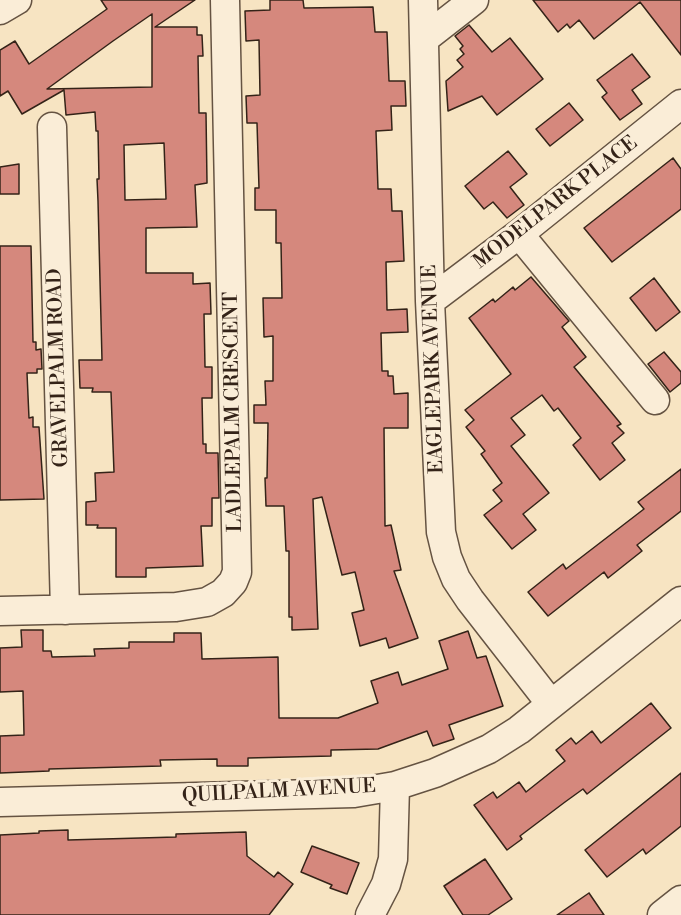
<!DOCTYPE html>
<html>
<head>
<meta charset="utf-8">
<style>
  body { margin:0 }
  canvas { display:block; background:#f7e4c2 }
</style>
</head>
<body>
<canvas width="681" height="915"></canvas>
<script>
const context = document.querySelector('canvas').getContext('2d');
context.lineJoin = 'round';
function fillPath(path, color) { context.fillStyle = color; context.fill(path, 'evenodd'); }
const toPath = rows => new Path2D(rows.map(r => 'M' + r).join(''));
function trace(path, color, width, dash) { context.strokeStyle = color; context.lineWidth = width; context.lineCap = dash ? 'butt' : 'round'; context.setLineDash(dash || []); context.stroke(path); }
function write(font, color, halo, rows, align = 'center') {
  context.font = font + ' "Libre Bodoni",serif'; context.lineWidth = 6; context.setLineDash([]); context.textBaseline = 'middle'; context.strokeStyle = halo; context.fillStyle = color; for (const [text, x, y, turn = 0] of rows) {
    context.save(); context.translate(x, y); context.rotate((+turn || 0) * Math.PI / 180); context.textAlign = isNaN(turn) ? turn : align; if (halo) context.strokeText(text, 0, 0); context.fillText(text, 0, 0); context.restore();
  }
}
const building = toPath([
  [101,0,195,0,155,27,197,27,197,35,202,35,203,56,198,56,199,113,206,113,207,183,195,185,197,227,146,228,146,273,193,273,193,284,210,283,211,314,204,314,205,367,212,367,212,398,202,398,203,444,206,444,206,453,218,453,219,498,212,498,212,526,201,526,203,566,146,568,146,577,116,577,116,528,97,528,98,525,86,525,86,502,96,501,95,473,114,472,111,392,92,392,93,388,80,388,79,360,102,360,98,201,97,179,99,179,98,131,96,131,95,112,66,115,64,90,22,114,8,91,0,96,0,50,15,41,29,64,107,9,101,0],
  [152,14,152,87,47,89,113,41,152,14],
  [164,143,166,199,125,200,124,145,164,143],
  [270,0,303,0,304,8,373,7,375,32,387,32,389,81,405,81,406,106,391,106,392,130,376,131,378,189,391,189,392,211,402,211,404,261,386,262,387,310,407,309,408,332,381,333,382,371,388,371,388,376,393,376,394,394,408,393,408,428,384,428,385,526,391,525,401,570,394,571,418,638,389,648,386,638,360,646,352,613,364,610,355,572,342,575,322,497,313,499,318,629,292,630,292,617,289,617,289,551,286,551,284,506,266,506,265,478,267,478,268,423,254,423,254,405,266,405,265,381,273,381,273,336,264,337,263,298,282,298,281,243,276,243,276,210,255,210,255,188,259,188,257,123,247,123,246,96,260,95,259,40,246,41,245,11,270,10,270,0],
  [533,0,681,0,681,55,640,2,594,39,579,20,570,28,567,24,558,32,533,0],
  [469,25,492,52,510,38,543,79,497,115,482,96,448,111,446,81,463,67,457,60,464,54,460,49,463,46,455,36,469,25],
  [632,54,650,77,632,90,642,104,620,120,602,97,607,93,597,80,632,54],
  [569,103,583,120,550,146,536,129,569,103],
  [508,151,527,174,510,187,524,205,507,218,493,202,484,209,465,186,508,151],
  [673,158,681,169,681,209,612,262,584,228,673,158],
  [19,164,19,194,0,194,0,167,19,164],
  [0,246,31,246,33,342,36,342,36,350,41,349,42,369,37,369,37,373,27,373,29,418,33,417,33,427,39,427,44,499,0,500,0,246],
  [531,277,569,321,562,327,586,357,574,367,621,424,617,426,624,433,612,443,625,460,600,480,573,445,581,438,558,408,554,411,542,395,511,418,525,435,511,446,549,493,523,514,536,530,512,549,484,515,502,501,493,490,502,483,481,454,485,451,466,427,474,420,465,410,511,374,469,318,493,299,495,302,513,287,515,290,531,277],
  [654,278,680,312,656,331,630,298,654,278],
  [664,352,681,372,681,383,670,392,648,364,664,352],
  [681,469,681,511,637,545,642,551,608,578,604,572,548,616,528,592,563,564,566,569,644,509,638,502,681,469],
  [21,630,43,630,43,651,51,651,52,657,95,656,94,649,129,648,129,642,174,642,174,633,201,633,202,659,278,657,279,718,338,718,378,703,371,681,398,672,402,685,448,669,439,641,468,631,477,658,486,656,503,706,449,725,454,739,433,746,427,731,378,749,331,750,331,756,248,758,248,766,217,766,217,759,160,760,161,766,49,769,49,771,0,773,0,736,24,735,23,691,0,692,0,648,22,647,21,630],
  [651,703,671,728,587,794,583,789,565,802,520,836,522,839,507,850,474,805,493,792,497,798,519,782,526,792,565,761,556,750,571,738,576,744,592,731,601,743,651,703],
  [681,773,681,826,646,854,643,849,607,877,585,850,681,773],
  [68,830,68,840,176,837,176,834,246,832,247,856,274,877,278,872,293,884,269,915,0,915,0,835,39,833,39,831,68,830],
  [312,846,359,863,347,894,330,888,332,885,301,872,312,846],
  [485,859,512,899,488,915,463,915,444,886,485,859],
  [589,893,604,915,557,915,589,893]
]);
const minor = toPath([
  [423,0,430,301,441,532,447,557,456,579,470,600,551,704],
  [0,10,17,0],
  [424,39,474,0],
  [52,127,65,610],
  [519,234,655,400],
  [430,301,519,234,681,104],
  [0,611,176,607,207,602,223,593,233,582,237,572,225,0],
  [0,802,354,793,395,786,435,773,489,749,519,730,681,601],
  [370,915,386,884,393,859,395,786],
  [662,915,681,900]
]);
const streetNames = [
  ["MODELPARK PLACE",556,203,-38],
  ["GRAVELPALM ROAD",59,368,-92],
  ["EAGLEPARK AVENUE",434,369,-92],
  ["LADLEPALM CRESCENT",234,412,-91],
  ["QUILPALM AVENUE",279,792,-3]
];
fillPath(building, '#d5887d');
trace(building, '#342318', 1.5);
trace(minor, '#655342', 31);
trace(minor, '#faedd7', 28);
write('20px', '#342318', '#faedd7', streetNames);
</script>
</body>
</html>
